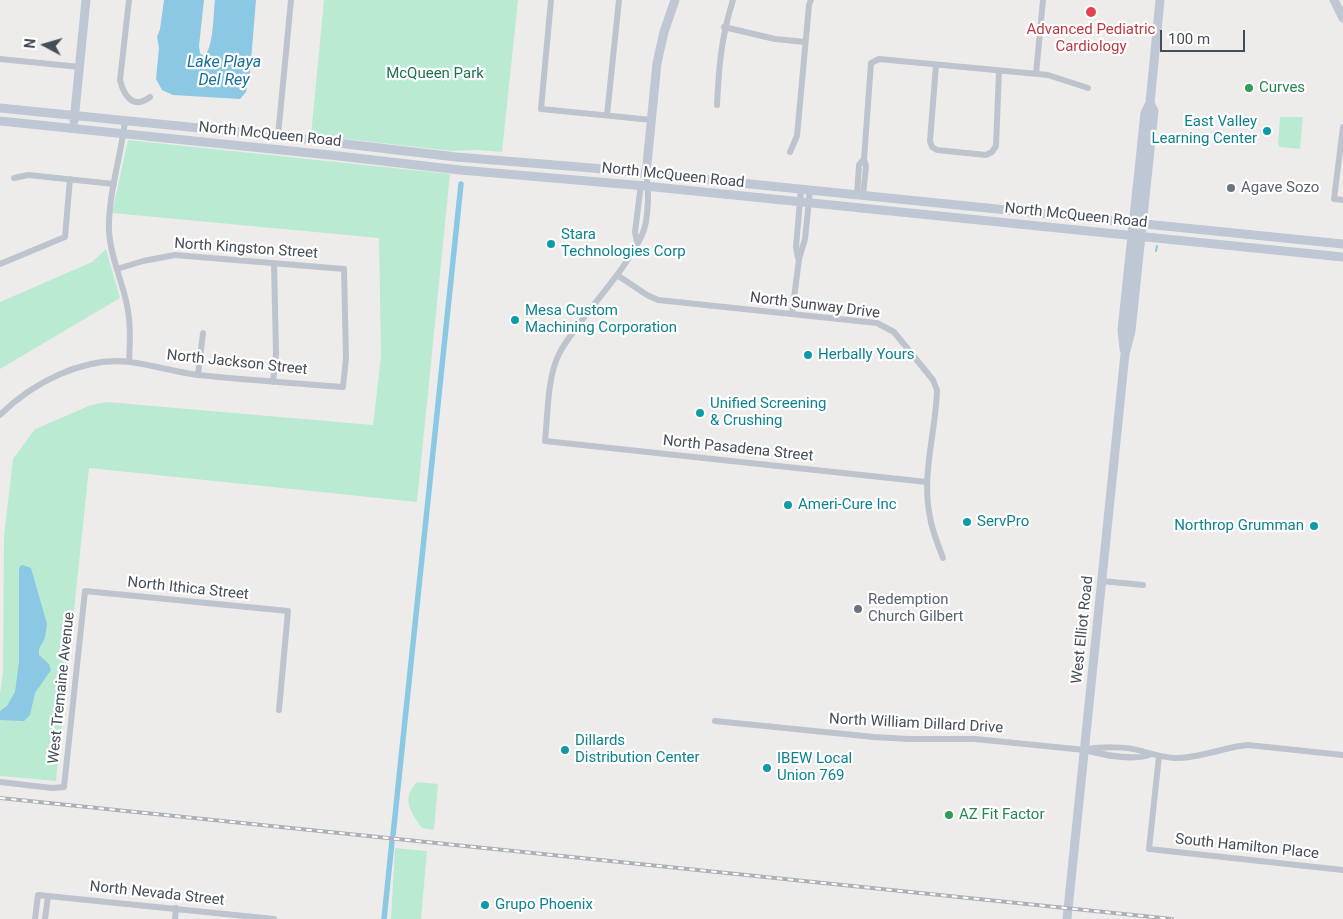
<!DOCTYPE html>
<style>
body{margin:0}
#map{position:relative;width:1343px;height:919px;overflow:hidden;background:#eeeceb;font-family:Roboto,sans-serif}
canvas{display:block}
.north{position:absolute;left:20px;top:20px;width:50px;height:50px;-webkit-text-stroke:4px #fff;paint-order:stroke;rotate:276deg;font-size:14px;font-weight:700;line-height:20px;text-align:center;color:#454d57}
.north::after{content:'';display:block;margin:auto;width:18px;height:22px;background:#454d57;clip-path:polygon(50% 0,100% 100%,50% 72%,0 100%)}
.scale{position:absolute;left:1160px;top:30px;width:85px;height:22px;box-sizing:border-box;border:2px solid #454d57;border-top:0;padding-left:6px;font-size:15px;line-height:18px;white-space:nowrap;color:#454d57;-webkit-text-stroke:4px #fff;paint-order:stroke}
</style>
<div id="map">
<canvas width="1343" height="919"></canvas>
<div class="north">N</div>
<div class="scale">100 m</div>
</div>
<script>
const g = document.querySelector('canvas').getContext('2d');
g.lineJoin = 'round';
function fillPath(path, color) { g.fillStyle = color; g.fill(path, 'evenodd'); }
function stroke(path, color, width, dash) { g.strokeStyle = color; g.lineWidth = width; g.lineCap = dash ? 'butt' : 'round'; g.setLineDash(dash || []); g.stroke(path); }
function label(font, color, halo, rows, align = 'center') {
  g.font = font + ' Roboto,sans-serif'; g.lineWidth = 4.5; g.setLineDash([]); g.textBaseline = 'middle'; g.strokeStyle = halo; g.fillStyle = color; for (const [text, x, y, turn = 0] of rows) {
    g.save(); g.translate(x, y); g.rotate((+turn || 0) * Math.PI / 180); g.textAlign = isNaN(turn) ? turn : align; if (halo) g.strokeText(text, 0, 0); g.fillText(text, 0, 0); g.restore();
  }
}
const green = new Path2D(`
 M 324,0 L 518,0 L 502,152 L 477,150 L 452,151 L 311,135 Z
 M 1280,117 L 1303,117 L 1300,149 L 1279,147 L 1279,145 L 1278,144 Z
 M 128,140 L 450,174 L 417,502 L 89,468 L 56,781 L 0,776 L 0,694 L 3,672 L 4,536 L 13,459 L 35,429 L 91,405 L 107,402 L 373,425 L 381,356 L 379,238 L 112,213 Z
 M 106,249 L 120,298 L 0,369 L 0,302 L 92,262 Z
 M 417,782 L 438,784 L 434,830 L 422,828 C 410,811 401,799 417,782 Z
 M 395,848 L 427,851 L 421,919 L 391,919 Z`);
const water = new Path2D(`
 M 164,0 L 204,0 L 199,46 L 200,53 L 204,56 C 214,48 213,14 215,0 L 256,0 L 250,73 L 246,92 L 240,99 L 173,95 L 162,90 L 156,79 L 159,48 L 157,37 L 160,29 Z
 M 23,565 L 31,568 L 47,624 L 45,638 L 39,649 L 39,655 L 49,664 L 51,670 L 35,693 L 30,715 L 24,721 L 0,720 L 0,711 L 7,706 L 15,692 L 19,662 L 19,570 L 20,566 Z`);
const stream = new Path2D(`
 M 1156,251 L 1157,246`);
const canal = new Path2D(`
 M 393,835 L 461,184
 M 384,919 L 392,841`);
const street = new Path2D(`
 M 129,0 L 120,80 C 124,96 133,110 150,97
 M 551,0 L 541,109 L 652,120
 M 724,27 L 775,39 L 805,42
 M 0,59 L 80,67
 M 936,65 L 930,141 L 932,147 L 937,150 L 986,155 L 992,152 L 996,146 L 999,71
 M 1036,74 L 1043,0
 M 717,105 C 719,66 721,38 733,0
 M 607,115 L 619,0
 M 125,121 C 121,156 108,195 109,230 C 110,256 122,280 127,305 C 131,324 130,343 129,362
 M 1343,127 L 1334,199 L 1343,200
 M 278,136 L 291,0
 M 790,152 L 797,136 L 809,5 L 811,0
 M 646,174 C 649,189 649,220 642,235 C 628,264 605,290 585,316 C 576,329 566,340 559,354 C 547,378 548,414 545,441 L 927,482
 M 14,178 L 28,175 L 114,184
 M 857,195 L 859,165 L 864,159
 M 863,196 L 866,166 L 864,159 L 871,63 L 879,59 L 1048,75 L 1088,88
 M 637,241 L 635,232 L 641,184
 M 798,258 L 796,247 L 801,189
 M 0,264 L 65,237 L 70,179
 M 617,275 L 647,295 L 658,300 L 877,323 L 894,332 L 933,380 L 937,390 C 936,431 921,475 930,517 C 932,531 938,544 943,558
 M 792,314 L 799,259 L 805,239 L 810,190
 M 198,375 L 203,333
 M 273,382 L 276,353 L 274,263
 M 0,415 C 32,383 84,356 130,362 C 153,365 175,372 198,375 C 246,380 295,383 343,387 L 346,358 L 344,269 L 175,255 L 143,261 L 117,269
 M 1102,581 L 1143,585
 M 715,721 L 874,737 L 908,739 L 975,739 L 1085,750 C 1104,755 1130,761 1149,755
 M 1086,749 C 1100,747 1127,746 1141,751 C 1152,754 1162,757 1175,758 C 1199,759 1223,747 1248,745 L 1343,755
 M 1159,756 L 1149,849 L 1343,870
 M 0,782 L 52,788 L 64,787 L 85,591 L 288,611 L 279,710
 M 35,919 L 38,895 L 274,919
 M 45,919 L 48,896
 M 175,919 L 176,908`);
const secondary = new Path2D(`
 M 1334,0 L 1343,18
 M 0,108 L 278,136 L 456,157 L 592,168 L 1343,244
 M 0,121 L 330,155 L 460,170 L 645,186 L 1343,257
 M 74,121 L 86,0
 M 646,174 L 657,63 L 664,32 L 675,0
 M 1124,349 L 1122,330 L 1145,113 L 1150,103 L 1160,0
 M 1067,919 L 1125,354 L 1131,331 L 1154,111 L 1150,103`);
const rail = new Path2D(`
 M 0,798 L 1172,919`);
const markers = [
 [1091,12,6,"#e0444e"],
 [1249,88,5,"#2e9e5b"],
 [1267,131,5,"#0f9aa8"],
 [1231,188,5,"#6b7280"],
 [551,244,5,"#0f9aa8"],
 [515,320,5,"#0f9aa8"],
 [808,355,5,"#0f9aa8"],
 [700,413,5,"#0f9aa8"],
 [788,505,5,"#0f9aa8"],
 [967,522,5,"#0f9aa8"],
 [1314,526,5,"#0f9aa8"],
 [858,609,5,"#6b7280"],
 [565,750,5,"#0f9aa8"],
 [767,768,5,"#0f9aa8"],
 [949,815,5,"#2e9e5b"],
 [485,905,5,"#0f9aa8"]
];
const healthNames = [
 ["Advanced Pediatric",1091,30],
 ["Cardiology",1091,47]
];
const parkNames = [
 ["McQueen Park",435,74]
];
const leisureNames = [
 ["Curves",1259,88],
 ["AZ Fit Factor",959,815]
];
const cultureNames = [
 ["East Valley",1257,122,"right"],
 ["Learning Center",1257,139,"right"],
 ["Stara",561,235],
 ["Technologies Corp",561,252],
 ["Mesa Custom",525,311],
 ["Machining Corporation",525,328],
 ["Herbally Yours",818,355],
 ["Unified Screening",710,404],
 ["& Crushing",710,421],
 ["Ameri-Cure Inc",798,505],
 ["ServPro",977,522],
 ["Northrop Grumman",1304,526,"right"],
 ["Dillards",575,741],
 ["Distribution Center",575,758],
 ["IBEW Local",777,759],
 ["Union 769",777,776],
 ["Grupo Phoenix",495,905]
];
const streetNames = [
 ["North McQueen Road",270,135,6],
 ["North McQueen Road",673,176,6],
 ["North McQueen Road",1076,216,6],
 ["North Kingston Street",246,249,4],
 ["North Sunway Drive",815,306,7],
 ["North Jackson Street",237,363,6],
 ["North Pasadena Street",738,449,6],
 ["North Ithica Street",188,589,6],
 ["West Elliot Road",1083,630,-84],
 ["West Tremaine Avenue",62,688,-84],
 ["North William Dillard Drive",916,724,3],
 ["South Hamilton Place",1247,847,6],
 ["North Nevada Street",157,894,6]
];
const worshipNames = [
 ["Agave Sozo",1241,188],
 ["Redemption",868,600],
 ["Church Gilbert",868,617]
];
const waterNames = [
 ["Lake Playa",224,63],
 ["Del Rey",224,81]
];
fillPath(green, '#bbead3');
fillPath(water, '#8bc8e4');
stroke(stream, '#8bc8e4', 2);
stroke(canal, '#8bc8e4', 5.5);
stroke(street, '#bdc4cd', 6);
stroke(secondary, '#bfc7d4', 9);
stroke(rail, '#aeb0b6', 4);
stroke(rail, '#fff', 2, [5.5]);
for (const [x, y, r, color] of markers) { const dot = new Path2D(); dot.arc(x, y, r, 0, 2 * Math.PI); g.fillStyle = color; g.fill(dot); stroke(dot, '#fff', 2); }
label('15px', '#be3a42', '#fff', healthNames);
label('15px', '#1c7251', '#fff', parkNames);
label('15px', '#27864d', '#fff', leisureNames, 'left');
label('15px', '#0d838f', '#fff', cultureNames, 'left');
label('15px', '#454d57', '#fff', streetNames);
label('15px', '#5b616d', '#fff', worshipNames, 'left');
label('italic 16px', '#166f9a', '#fff', waterNames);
</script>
